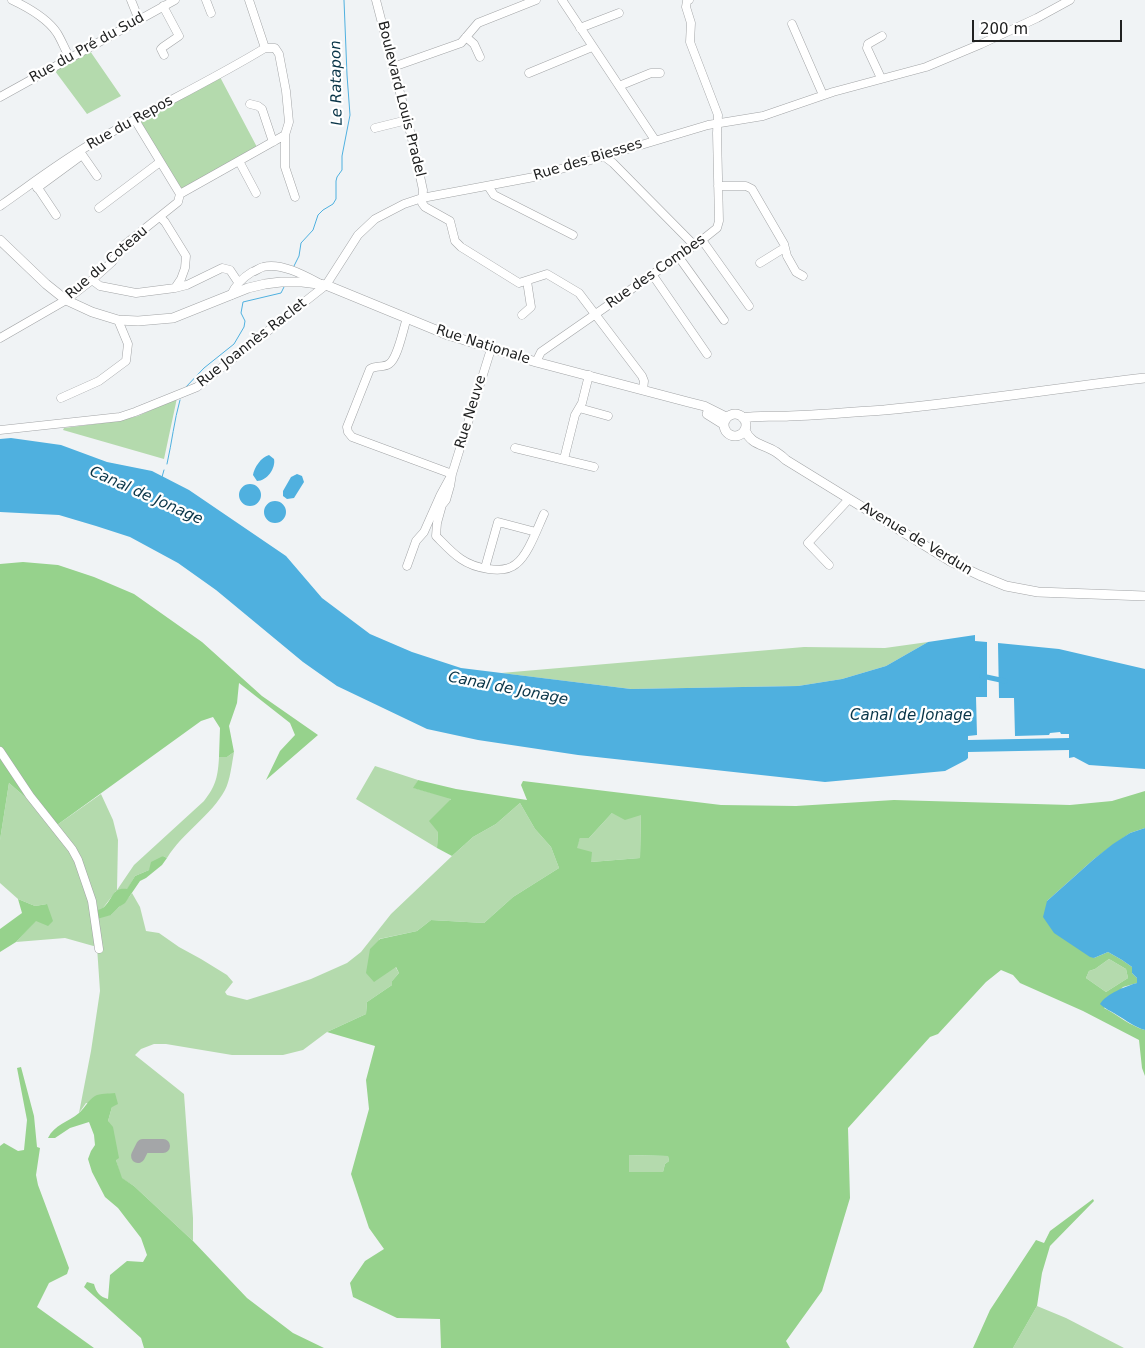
<!DOCTYPE html>
<meta charset="utf-8">
<style>
body{margin:0}
#map{position:relative;width:1145px;height:1348px;overflow:hidden;background:#f0f3f5;font-family:"DejaVu Sans",sans-serif}
canvas{display:block}
.scale{position:absolute;left:972px;top:20px;width:150px;height:22px;box-sizing:border-box;border:2px solid #202121;border-top:0;padding-left:6px;font-size:15px;line-height:18px;white-space:nowrap;color:#202121;-webkit-text-stroke:4px #fff;paint-order:stroke}
</style>
<div id="map">
<canvas width="1145" height="1348"></canvas>
<div class="scale">200 m</div>
</div>
<script>
const g = document.querySelector('canvas').getContext('2d');
g.lineJoin = 'round';
function fillPath(path, color) { g.fillStyle = color; g.fill(path, 'evenodd'); }
function stroke(path, color, width, dash) { g.strokeStyle = color; g.lineWidth = width; g.lineCap = dash ? 'butt' : 'round'; g.setLineDash(dash || []); g.stroke(path); }
function label(font, color, halo, rows, align = 'center') {
  g.font = font + ' "DejaVu Sans",sans-serif'; g.lineWidth = 4.5; g.setLineDash([]); g.textBaseline = 'middle'; g.strokeStyle = halo; g.fillStyle = color; for (const [text, x, y, turn = 0] of rows) {
    g.save(); g.translate(x, y); g.rotate((+turn || 0) * Math.PI / 180); g.textAlign = isNaN(turn) ? turn : align; if (halo) g.strokeText(text, 0, 0); g.fillText(text, 0, 0); g.restore();
  }
}
const green = new Path2D(`
 M 90,51 L 121,96 L 87,114 L 55,71 Z
 M 220,77 L 258,149 L 181,191 L 139,124 L 140,118 Z
 M 177,398 L 164,459 L 63,430 L 64,428 L 118,421 L 138,416 Z
 M 928,642 L 886,666 L 842,679 L 798,686 L 631,689 L 501,673 L 804,647 L 885,648 Z
 M 234,752 C 232,763 230,781 225,790 C 211,816 183,832 167,858 L 163,856 L 149,870 L 135,876 L 127,890 L 116,891 L 103,908 L 111,915 C 118,907 126,902 132,893 L 140,907 L 146,931 L 159,933 L 179,947 L 201,959 L 227,975 L 233,982 L 225,992 L 227,995 L 247,1000 L 279,990 L 311,979 L 347,963 L 361,952 L 391,914 L 452,856 L 473,837 L 496,824 L 520,803 L 535,829 L 551,847 L 559,868 L 513,897 L 484,923 L 431,920 L 417,931 L 379,939 L 399,973 L 392,981 L 392,985 L 367,1002 L 366,1014 L 327,1032 L 303,1050 L 283,1055 L 232,1055 L 166,1044 L 154,1044 L 141,1049 L 135,1055 L 184,1094 L 193,1218 L 193,1241 L 134,1186 L 121,1178 L 116,1160 L 108,1121 L 112,1107 L 86,1103 L 79,1113 L 91,1051 L 100,991 L 97,947 L 65,938 L 16,942 L 36,920 L 47,904 L 35,906 L 18,899 L 0,883 L 0,840 L 9,783 L 57,825 L 101,794 L 113,820 L 118,840 L 117,890 L 134,865 L 204,801 C 216,786 218,776 219,757 L 227,757 Z
 M 375,766 L 418,780 L 414,788 L 451,798 L 438,832 L 437,848 L 356,799 Z
 M 612,813 L 641,815 L 640,858 L 591,862 L 576,848 L 580,838 L 589,838 Z
 M 1109,959 L 1126,969 L 1128,978 L 1106,992 L 1086,978 L 1089,971 L 1095,969 Z
 M 629,1155 L 668,1156 L 669,1161 L 665,1164 L 663,1172 L 629,1172 Z
 M 1037,1306 L 1066,1318 L 1124,1348 L 1013,1348 Z`);
const forest = new Path2D(`
 M 23,562 L 58,565 L 94,577 L 134,594 L 202,642 L 262,696 L 318,735 L 266,780 L 280,751 L 295,735 L 290,723 L 239,683 L 237,703 L 229,726 L 234,752 L 227,757 L 219,757 L 220,728 L 213,717 L 201,721 L 57,825 L 9,783 L 0,840 L 0,564 Z
 M 418,780 L 456,789 L 527,800 L 521,785 L 523,781 L 721,805 L 796,806 L 894,800 L 1070,805 L 1112,801 L 1145,791 L 1145,828 L 1130,833 L 1094,859 L 1047,901 L 1094,958 L 1108,952 L 1122,960 L 1132,967 L 1132,973 L 1137,978 L 1137,983 L 1123,987 L 1104,1008 C 1118,1015 1130,1026 1145,1030 L 1145,1076 L 1142,1068 L 1139,1040 L 1083,1011 L 1020,983 L 1013,975 L 1001,970 L 986,982 L 938,1034 L 930,1037 L 848,1128 L 850,1198 L 822,1291 L 786,1341 L 790,1348 L 441,1348 L 440,1319 L 397,1318 L 353,1297 L 350,1283 L 365,1261 L 384,1249 L 369,1228 L 351,1174 L 369,1109 L 366,1080 L 375,1046 L 327,1032 L 366,1014 L 367,1002 L 392,985 L 392,981 L 399,973 L 396,967 L 374,982 L 366,973 L 370,949 L 380,939 L 417,931 L 431,920 L 484,923 L 513,897 L 559,868 L 551,847 L 535,829 L 520,803 L 496,824 L 473,837 L 452,856 L 437,848 L 438,832 L 429,821 L 451,799 L 413,788 ZM 612,813 L 625,820 L 641,815 L 640,858 L 591,862 L 592,852 L 577,848 L 580,838 L 589,838 ZM 1109,959 L 1126,969 L 1128,978 L 1106,992 L 1086,978 L 1089,971 L 1095,969 ZM 629,1155 L 668,1156 L 669,1161 L 665,1164 L 663,1172 L 629,1172 Z
 M 163,856 L 167,858 L 162,865 L 146,878 L 140,881 L 125,903 L 119,907 L 111,915 L 97,919 L 96,910 C 99,910 102,909 104,907 C 113,899 112,887 127,889 L 135,876 L 149,870 L 151,862 Z
 M 18,899 L 35,906 L 47,904 L 53,921 L 48,926 L 36,921 L 16,942 L 0,952 L 0,929 L 22,913 Z
 M 21,1067 L 34,1116 L 37,1147 L 40,1148 L 36,1175 L 38,1185 L 69,1268 L 67,1274 L 49,1283 L 37,1307 L 94,1348 L 0,1348 L 0,1146 L 4,1143 L 18,1151 L 24,1150 L 27,1120 L 17,1068 Z
 M 115,1093 L 118,1104 L 112,1107 L 108,1121 L 113,1127 L 119,1158 L 116,1160 L 122,1178 L 134,1186 L 193,1241 L 247,1298 L 293,1333 L 324,1348 L 144,1348 L 141,1338 L 84,1287 L 87,1282 L 94,1284 C 96,1292 100,1297 108,1299 L 110,1275 L 127,1261 L 143,1262 L 147,1255 L 141,1238 L 118,1208 L 105,1197 L 92,1172 L 88,1159 L 91,1151 L 95,1145 L 94,1135 L 89,1122 L 70,1128 L 55,1138 L 48,1138 C 54,1125 68,1122 79,1113 C 85,1108 88,1100 95,1096 C 100,1093 109,1094 115,1093 Z
 M 1093,1199 L 1094,1201 L 1050,1246 L 1042,1273 L 1037,1306 L 1013,1348 L 973,1348 L 990,1310 L 1036,1240 L 1044,1243 L 1050,1231 Z`);
const water = new Path2D(`
 M 11,438 L 61,445 L 107,462 L 152,471 L 189,490 L 286,556 L 322,598 L 370,634 L 412,652 L 461,668 L 631,689 L 798,686 L 842,679 L 886,666 L 928,642 L 975,635 L 975,641 L 987,642 L 987,697 L 976,697 L 977,735 L 968,736 L 968,740 L 1069,738 L 1069,734 L 1061,734 L 1060,732 L 1050,733 L 1049,735 L 1015,736 L 1014,698 L 999,698 L 998,643 L 1059,649 L 1145,669 L 1145,769 L 1089,765 L 1074,757 L 1069,758 L 1069,750 L 968,752 L 968,758 L 966,760 L 945,771 L 825,782 L 578,755 L 478,740 L 427,729 L 337,686 L 303,662 L 216,590 L 178,563 L 130,537 L 96,526 L 59,515 L 0,512 L 0,439 Z
 M 269,455 L 274,459 C 276,468 267,481 257,481 L 253,475 C 254,468 261,457 269,455 Z
 M 297,474 L 302,476 L 304,482 L 294,498 L 287,499 L 283,496 L 283,491 L 291,477 Z
 M239 495a11 11 0 1 1 22 0a11 11 0 1 1-22 0Z
 M264 512a11 11 0 1 1 22 0a11 11 0 1 1-22 0Z
 M 1145,828 L 1145,1030 C 1134,1027 1126,1020 1117,1015 C 1111,1011 1105,1009 1100,1004 C 1106,994 1126,986 1137,983 L 1137,978 L 1132,973 L 1132,967 L 1122,960 L 1108,952 L 1094,958 L 1090,957 L 1054,933 L 1043,917 L 1047,901 L 1094,859 L 1113,844 L 1130,833 Z`);
const stream = new Path2D(`
 M 293,268 L 299,256 L 301,243 L 313,230 L 318,215 L 323,210 L 333,204 L 336,199 L 336,181 L 337,177 L 342,170 L 342,156 L 350,115 L 347,75 L 344,0
 M 185,388 L 204,368 L 234,344 L 244,327 L 245,321 L 241,313 L 243,302 L 281,293 L 284,287
 M 167,464 C 172,442 174,421 180,400
 M 162,477 L 164,470`);
const canal = new Path2D(`
 M 982,676 L 1005,681`);
const taxiway = new Path2D(`
 M 138,1156 L 143,1146 L 163,1146`);
const minor = new Path2D(`
 M 12,0 C 29,8 47,18 57,33 C 62,41 65,50 70,58
 M 131,0 L 139,20
 M 206,0 L 211,13
 M 249,0 L 265,48
 M 376,0 L 412,139 L 423,190 L 422,203 L 425,207 L 450,221 L 455,241 L 461,247 L 519,283 L 547,274 L 579,293 L 642,376 L 644,381 L 643,390
 M 562,0 L 655,140
 M 163,6 L 179,36 L 163,47 L 161,49 L 164,55
 M 792,24 L 823,95
 M 580,28 L 619,13
 M 466,37 L 474,44 L 480,57
 M 265,48 L 275,48 L 279,54 L 286,91 L 289,122 L 285,135
 M 393,67 L 461,43 L 478,23 L 536,0
 M 529,73 L 592,47
 M 881,78 L 867,48 L 868,44 L 882,36
 M 619,86 L 651,73 L 660,73
 M 0,97 L 175,0
 M 250,104 L 258,106 L 262,109 L 273,142
 M 135,120 L 180,194
 M 375,128 L 407,120
 M 81,153 L 97,176
 M 605,157 L 613,163 L 694,245
 M 239,161 L 256,193
 M 36,185 L 56,215
 M 488,186 L 494,195 L 573,235
 M 718,186 L 746,186 L 752,189 L 784,244 L 787,256 L 796,272 L 803,276
 M 37,188 L 82,155
 M 180,194 L 285,135 L 285,167 L 295,197
 M 0,206 C 30,185 60,162 91,144 C 149,110 209,82 265,48
 M 99,208 L 160,162
 M 160,217 L 165,222 L 186,256 L 185,268 L 181,279 L 175,288
 M 702,240 L 749,306
 M 678,256 L 724,320
 M 760,263 L 781,250 L 785,249
 M 652,274 L 707,354
 M 92,280 L 100,286 L 136,293 L 175,288 L 187,285 L 222,268 L 230,270 L 238,282
 M 231,295 C 236,284 242,278 252,272 C 256,271 259,268 263,267 C 280,262 304,275 319,283
 M 522,315 L 531,307 L 527,281
 M 407,318 C 403,329 398,358 389,364 C 383,368 376,365 370,369 L 347,427 L 348,432 L 352,437 L 452,474 L 450,486 L 446,500 L 442,505 L 437,523 L 436,536 C 444,544 452,553 461,559 C 474,568 503,575 516,564 C 528,555 537,529 544,514
 M 0,338 L 66,300 L 92,280 L 112,262 L 123,246 L 178,202 L 180,194
 M 536,362 L 541,352 L 702,240 L 717,228 L 719,221 L 717,133 L 718,115 L 690,42 L 691,23 L 686,7 L 687,1 L 689,0
 M 61,398 L 99,381 L 126,361 L 128,344 L 118,320
 M 579,408 L 608,416
 M 0,430 L 120,417 L 135,412 L 197,387 L 326,285 L 358,235 L 375,219 L 404,204 L 422,198 L 534,177 L 708,125 L 763,116 L 833,92 L 926,67 L 981,44 L 1037,18 L 1070,0
 M 515,448 L 594,467
 M 564,459 L 575,415 L 582,403 L 589,375
 M 829,565 L 808,543 L 849,499
 M 407,566 L 416,541 L 424,532 L 440,496 L 452,474 L 491,349
 M 485,568 L 498,522 L 536,532
 M 0,751 L 30,796 L 72,849 L 78,860 L 92,901 L 99,949`);
const major = new Path2D(`
 M 0,240 L 46,284 L 66,300 L 92,312 L 118,320 L 138,321 L 173,318 L 248,288 L 265,284 L 281,282 L 302,282 L 326,285 L 448,335 L 536,362 L 688,402 L 704,406 L 726,417
 M724 425a11 11 0 1 1 22 0a11 11 0 1 1-22 0Z
 M 707,414 L 723,424
 M 743,418 C 758,415 774,417 789,416 C 821,415 852,412 884,410 C 971,402 1058,388 1145,378
 M 745,430 C 751,445 764,444 776,452 C 779,454 783,457 786,460 L 950,561 L 979,575 L 1006,586 L 1038,592 L 1145,596`);
const streetNames = [
 ["Rue du Pré du Sud",87,48,-29],
 ["Boulevard Louis Pradel",401,99,76],
 ["Rue du Repos",130,123,-29],
 ["Rue des Biesses",588,160,-17],
 ["Rue du Coteau",107,263,-41],
 ["Rue des Combes",656,272,-35],
 ["Rue Joannès Raclet",252,343,-38],
 ["Rue Nationale",483,345,18],
 ["Rue Neuve",471,412,-73],
 ["Avenue de Verdun",916,539,31]
];
const waterNames = [
 ["Le Ratapon",337,83,-91],
 ["Canal de Jonage",146,496,24],
 ["Canal de Jonage",508,689,11],
 ["Canal de Jonage",911,716]
];
fillPath(green, '#b4daad');
fillPath(forest, '#96d28c');
fillPath(water, '#4fb0df');
stroke(stream, '#4fb0df', 1);
stroke(canal, '#4fb0df', 5);
stroke(taxiway, '#a4a6a8', 14);
stroke(minor, '#a2a4a6', 9);
stroke(major, '#a2a4a6', 10);
stroke(minor, '#fff', 8);
stroke(major, '#fff', 9);
label('14px', '#202121', '#fff', streetNames);
label('italic 15px', '#093548', '#fff', waterNames);
</script>
